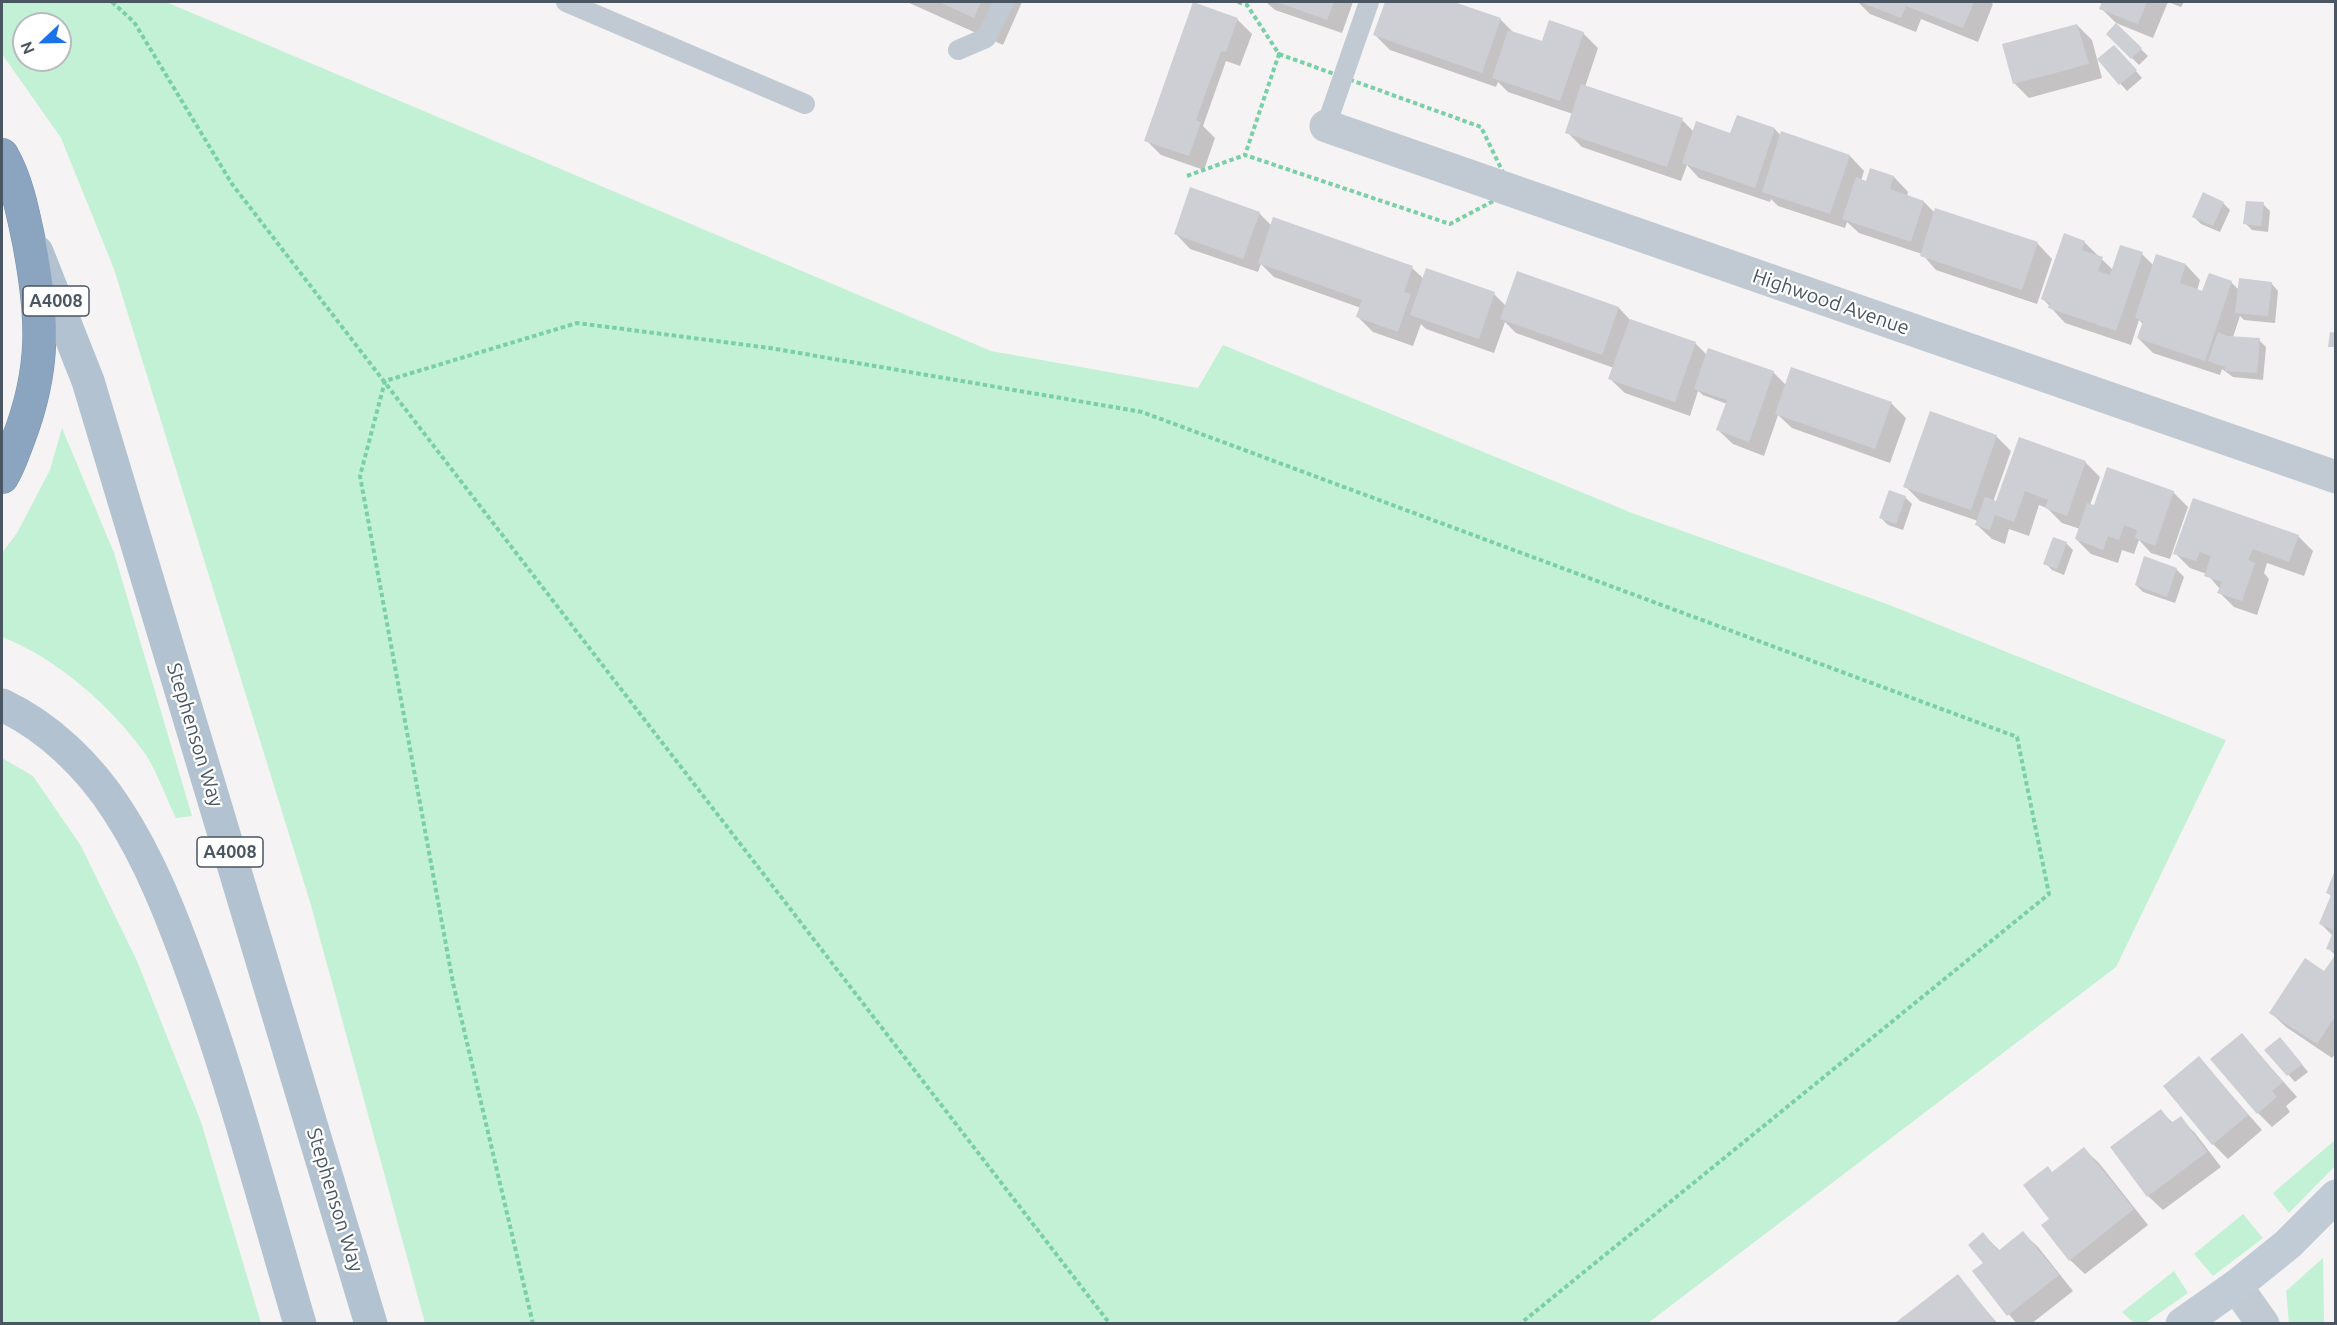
<!DOCTYPE html>
<style>
body{margin:0}
#map{position:relative;width:2337px;height:1325px;overflow:hidden;background:#f5f3f3;font-family:Ubuntu,sans-serif}
canvas{display:block}
.frame{position:absolute;inset:0;border:3px solid #4a5661;pointer-events:none}
.north{position:absolute;left:12px;top:12px;width:60px;height:60px;box-sizing:border-box;background:#fff;border:2px solid #b7bbc0;border-radius:50%;rotate:248deg;font-size:16px;font-weight:700;line-height:24px;text-align:center;color:#4a5661}
.north::after{content:'';display:block;margin:auto;width:21px;height:27px;background:#1a73e8;clip-path:polygon(50% 0,100% 100%,50% 72%,0 100%)}
</style>
<div id="map">
<canvas width="2337" height="1325"></canvas>
<div class="frame"></div>
<div class="north">N</div>
</div>
<script>
const g = document.querySelector('canvas').getContext('2d');
g.lineJoin = 'round';
function fillPath(path, color) { g.fillStyle = color; g.fill(path, 'evenodd'); }
function stroke(path, color, width, dash) { g.strokeStyle = color; g.lineWidth = width; g.lineCap = dash ? 'butt' : 'round'; g.setLineDash(dash || []); g.stroke(path); }
function label(font, color, halo, rows, align = 'center') {
  g.font = font + ' Ubuntu,sans-serif'; g.lineWidth = 4.5; g.setLineDash([]); g.textBaseline = 'middle'; g.strokeStyle = halo; g.fillStyle = color; for (const [text, x, y, turn = 0] of rows) {
    g.save(); g.translate(x, y); g.rotate((+turn || 0) * Math.PI / 180); g.textAlign = isNaN(turn) ? turn : align; if (halo) g.strokeText(text, 0, 0); g.fillText(text, 0, 0); g.restore();
  }
}
const green = new Path2D(`
 M 2,2 L 166,2 L 991,351 L 1198,388 L 1223,345 L 1632,513 L 1887,604 L 2226,740 L 2116,967 L 1648,1323 L 425,1323 L 310,902 L 114,269 L 61,138 L 2,54 ZM 24,24 L 60,24 L 60,60 L 24,60 Z
 M 62,428 L 114,553 L 192,816 L 176,818 C 166,798 158,774 146,755 C 112,707 57,658 2,637 L 2,553 L 17,533 L 50,470 Z
 M 2,758 L 33,776 L 81,846 L 137,961 L 201,1122 L 261,1323 L 2,1323 Z
 M 2335,1140 L 2335,1166 L 2289,1213 L 2273,1193 Z
 M 2243,1214 L 2263,1238 L 2213,1276 L 2194,1254 Z
 M 2323,1258 L 2324,1323 L 2289,1323 L 2286,1291 Z
 M 2174,1271 L 2188,1293 L 2145,1323 L 2134,1323 L 2122,1312 Z`);
const shadow = new Path2D(`
 M 907,2 L 1022,2 L 1003,45 Z
 M 1266,2 L 1353,2 L 1342,33 L 1275,10 Z
 M 1386,2 L 1449,2 L 1500,19 L 1514,33 L 1543,43 L 1583,33 L 1598,48 L 1585,87 L 1682,120 L 1694,132 L 1731,134 L 1738,117 L 1775,129 L 1781,136 L 1850,156 L 1864,171 L 1861,181 L 1867,183 L 1871,170 L 1894,177 L 1908,192 L 1907,196 L 1924,202 L 1935,213 L 1936,210 L 2038,244 L 2052,259 L 2037,304 L 1936,270 L 1922,254 L 1859,233 L 1847,222 L 1845,228 L 1778,206 L 1771,199 L 1770,202 L 1699,178 L 1687,165 L 1681,181 L 1582,147 L 1567,132 L 1573,114 L 1508,92 L 1498,82 L 1496,87 L 1390,50 L 1375,35 Z
 M 1858,2 L 1990,2 L 1993,4 L 1978,42 L 1921,19 L 1916,32 L 1870,14 Z
 M 2103,2 L 2168,2 L 2153,38 L 2116,23 L 2101,8 Z
 M 2168,2 L 2184,2 L 2181,7 Z
 M 1237,19 L 1252,34 L 1240,66 L 1226,61 L 1203,126 L 1215,138 L 1204,170 L 1161,155 L 1146,140 Z
 M 2077,25 L 2092,40 L 2102,78 L 2029,98 L 2015,84 L 2004,45 Z
 M 2116,25 L 2148,56 L 2139,65 L 2108,34 Z
 M 2121,54 L 2142,78 L 2127,91 L 2099,60 Z
 M 2223,203 L 2230,210 L 2220,232 L 2201,224 L 2194,217 Z
 M 2263,204 L 2270,211 L 2268,232 L 2252,230 L 2245,223 Z
 M 1259,213 L 1272,226 L 1412,268 L 1424,279 L 1494,294 L 1506,306 L 1619,308 L 1631,321 L 1695,343 L 1707,355 L 1773,372 L 1787,386 L 1891,403 L 1906,418 L 1890,463 L 1792,428 L 1778,415 L 1764,456 L 1733,444 L 1718,430 L 1727,404 L 1703,395 L 1698,391 L 1690,416 L 1625,393 L 1610,379 L 1614,368 L 1516,333 L 1505,322 L 1494,353 L 1426,329 L 1421,324 L 1413,346 L 1373,332 L 1358,317 L 1361,308 L 1274,277 L 1261,264 L 1258,272 L 1190,249 L 1176,234 Z
 M 2084,242 L 2113,270 L 2142,254 L 2154,266 L 2186,265 L 2200,280 L 2197,291 L 2203,293 L 2231,282 L 2239,290 L 2271,283 L 2278,291 L 2275,323 L 2244,320 L 2240,316 L 2233,337 L 2259,340 L 2266,347 L 2263,380 L 2233,377 L 2222,369 L 2220,375 L 2153,353 L 2138,338 L 2143,324 L 2139,320 L 2131,345 L 2065,323 L 2043,299 Z
 M 1996,436 L 2011,451 L 1993,502 L 1997,503 L 2085,462 L 2100,477 L 2090,505 L 2095,507 L 2173,492 L 2188,507 L 2170,559 L 2151,553 L 2139,540 L 2134,554 L 2122,550 L 2118,563 L 2091,554 L 2076,539 L 2080,529 L 2062,523 L 2047,508 L 2039,505 L 2029,536 L 2009,529 L 2005,544 L 1992,539 L 1977,525 L 1978,521 L 1920,501 L 1905,486 Z
 M 1905,497 L 1912,504 L 1903,530 L 1888,525 L 1881,518 Z
 M 2298,536 L 2313,551 L 2304,576 L 2267,563 L 2264,573 L 2269,579 L 2257,615 L 2234,607 L 2219,592 L 2220,589 L 2207,574 L 2190,568 L 2175,553 Z
 M 2066,543 L 2073,550 L 2064,575 L 2052,570 L 2045,563 Z
 M 2145,558 L 2176,569 L 2184,577 L 2175,603 L 2143,592 L 2136,585 Z
 M 2336,874 L 2336,956 L 2328,948 L 2333,936 L 2321,924 L 2332,897 L 2328,893 Z
 M 2336,956 L 2336,1053 L 2332,1058 L 2286,1027 L 2271,1013 L 2324,973 Z
 M 2242,1035 L 2297,1097 L 2286,1106 L 2290,1112 L 2272,1127 L 2258,1113 Z
 M 2287,1046 L 2308,1072 L 2295,1082 L 2266,1050 Z
 M 2199,1058 L 2262,1130 L 2228,1159 L 2213,1144 Z
 M 2161,1111 L 2173,1123 L 2180,1118 L 2195,1133 L 2221,1167 L 2163,1210 L 2148,1196 Z
 M 2084,1149 L 2099,1163 L 2148,1225 L 2085,1274 L 2070,1260 L 2051,1219 L 2053,1173 Z
 M 2023,1233 L 2038,1247 L 2073,1291 L 2031,1324 L 2017,1324 L 1974,1272 L 1985,1264 L 1983,1234 L 2000,1251 Z
 M 1957,1276 L 1998,1324 L 1898,1324 Z`);
const building = new Path2D(`
 M 939,2 L 981,2 L 974,18 Z
 M 1193,2 L 1238,18 L 1226,52 L 1221,51 L 1196,120 L 1201,122 L 1189,156 L 1144,141 Z
 M 1277,2 L 1334,2 L 1327,20 Z
 M 1385,2 L 1454,2 L 1501,18 L 1482,73 L 1373,35 Z
 M 1860,2 L 1974,2 L 1963,28 L 1906,6 L 1901,18 Z
 M 2102,2 L 2147,2 L 2138,24 L 2099,9 Z
 M 1549,20 L 1584,32 L 1560,101 L 1492,78 L 1508,30 L 1542,41 Z
 M 2116,23 L 2142,48 L 2131,59 L 2106,34 Z
 M 2077,24 L 2089,64 L 2013,84 L 2002,44 Z
 M 2114,45 L 2137,70 L 2119,85 L 2097,59 Z
 M 1581,84 L 1683,118 L 1667,167 L 1565,133 Z
 M 1737,115 L 1775,128 L 1755,188 L 1682,163 L 1696,121 L 1730,133 Z
 M 1781,131 L 1850,155 L 1830,214 L 1762,192 Z
 M 1870,168 L 1894,176 L 1890,189 L 1924,201 L 1911,242 L 1842,219 L 1856,177 L 1866,181 Z
 M 1190,187 L 1260,212 L 1243,259 L 1174,234 Z
 M 2203,192 L 2224,202 L 2213,226 L 2192,217 Z
 M 2246,201 L 2264,202 L 2261,226 L 2243,224 Z
 M 1935,208 L 2038,242 L 2022,290 L 1920,256 Z
 M 1273,217 L 1413,266 L 1404,292 L 1411,294 L 1398,332 L 1356,317 L 1362,300 L 1258,263 Z
 M 2064,233 L 2085,241 L 2082,250 L 2103,257 L 2098,271 L 2110,275 L 2120,245 L 2143,252 L 2116,331 L 2048,308 L 2050,303 L 2041,299 Z
 M 2156,254 L 2186,264 L 2180,283 L 2192,287 L 2202,291 L 2209,273 L 2232,281 L 2205,361 L 2137,338 L 2143,321 L 2135,318 Z
 M 1426,268 L 1495,292 L 1479,339 L 1410,315 Z
 M 1517,271 L 1619,307 L 1602,355 L 1500,319 Z
 M 2239,278 L 2272,282 L 2268,316 L 2235,313 Z
 M 1630,319 L 1696,342 L 1675,402 L 1608,379 Z
 M 2218,332 L 2228,336 L 2260,338 L 2257,373 L 2225,371 L 2225,367 L 2208,361 Z
 M 2330,332 L 2336,333 L 2336,347 L 2328,347 Z
 M 1708,348 L 1774,371 L 1749,442 L 1716,430 L 1727,400 L 1694,389 Z
 M 1791,367 L 1892,402 L 1875,449 L 1775,414 Z
 M 1930,411 L 1997,435 L 1971,510 L 1903,487 Z
 M 2019,437 L 2086,461 L 2067,516 L 2045,508 L 2048,500 L 2025,491 L 2014,522 L 1995,515 L 1990,530 L 1975,525 L 1985,497 L 1996,501 Z
 M 2107,467 L 2174,491 L 2155,546 L 2135,538 L 2137,530 L 2124,525 L 2119,540 L 2108,536 L 2103,550 L 2075,539 L 2087,503 L 2094,505 Z
 M 1889,490 L 1906,496 L 1896,524 L 1879,518 Z
 M 2193,498 L 2299,535 L 2289,562 L 2253,549 L 2248,560 L 2255,563 L 2242,601 L 2217,593 L 2222,582 L 2204,576 L 2211,556 L 2200,552 L 2196,561 L 2173,554 Z
 M 2053,537 L 2067,542 L 2057,569 L 2043,564 Z
 M 2144,556 L 2177,568 L 2167,597 L 2135,585 Z
 M 2335,870 L 2336,870 L 2336,952 L 2326,949 L 2334,930 L 2319,924 L 2331,895 L 2326,893 Z
 M 2336,954 L 2336,1015 L 2317,1044 L 2269,1013 L 2305,958 L 2324,971 Z
 M 2242,1033 L 2283,1082 L 2272,1091 L 2277,1097 L 2257,1114 L 2210,1059 Z
 M 2280,1037 L 2302,1064 L 2287,1076 L 2264,1050 Z
 M 2199,1056 L 2248,1115 L 2212,1145 L 2163,1086 Z
 M 2161,1109 L 2171,1123 L 2181,1116 L 2207,1152 L 2147,1197 L 2110,1147 Z
 M 2084,1147 L 2134,1209 L 2069,1261 L 2041,1225 L 2049,1219 L 2023,1185 L 2048,1166 L 2052,1172 Z
 M 2023,1231 L 2059,1275 L 2007,1316 L 1972,1271 L 1983,1263 L 1968,1245 L 1983,1232 L 1998,1251 Z
 M 1958,1274 L 1996,1323 L 1895,1323 L 1921,1303 Z`);
const path = new Path2D(`
 M 112,2 L 134,22 L 232,184 L 1110,1324
 M 1238,2 L 1247,5 L 1279,54
 M 1279,54 L 1481,127 L 1512,191 L 1450,224 L 1245,155 Z
 M 1187,176 L 1245,155
 M 533,1324 L 453,983 L 360,476 L 385,381 L 577,323 L 770,348 L 1142,412 L 2017,737 L 2049,894 L 1520,1324`);
const lane = new Path2D(`
 M 566,2 L 805,104
 M 958,50 L 986,38 L 1004,2
 M 1326,126 L 1369,2`);
const street = new Path2D(`
 M 1326,126 L 2336,477
 M 2236,1286 L 2263,1324`);
const secondary = new Path2D(`
 M 2182,1324 L 2236,1286 L 2288,1244 L 2336,1196`);
const primary = new Path2D(`
 M 37,252 L 88,381 L 371,1324
 M 2,705 C 49,727 90,767 118,811 C 150,860 172,917 192,972 C 234,1087 265,1206 300,1324`);
const highway = new Path2D(`
 M 2,155 C 17,181 23,213 29,242 C 43,316 46,368 18,440 C 13,453 9,466 2,477`);
const shields = [
 [56,301,66],
 [230,852,66]
];
const shieldNames = [
 ["A4008",56,301],
 ["A4008",230,852]
];
const streetNames = [
 ["Highwood Avenue",1831,302,19],
 ["Stephenson Way",195,735,73],
 ["Stephenson Way",335,1200,73]
];
fillPath(green, '#c3f1d5');
fillPath(shadow, '#0003');
fillPath(building, '#cdcfd5');
stroke(highway, '#7690ad', 34);
stroke(path, '#7ad0a6', 4, [4.5, 3]);
stroke(lane, '#c1cad2', 20);
stroke(street, '#c1cad2', 33);
stroke(secondary, '#c1cbd6', 33);
stroke(primary, '#b3c2d1', 33);
stroke(highway, '#8ba5c1', 33);
for (const [x, y, w] of shields) { const box = new Path2D(); box.roundRect(x - w / 2, y - 15, w, 30, 4.5); g.fillStyle = '#fff'; g.fill(box); stroke(box, '#4a5661', 1.5); }
label('bold 18px', '#4a5661', null, shieldNames);
label('20px', '#4a5661', '#fff', streetNames);
</script>
